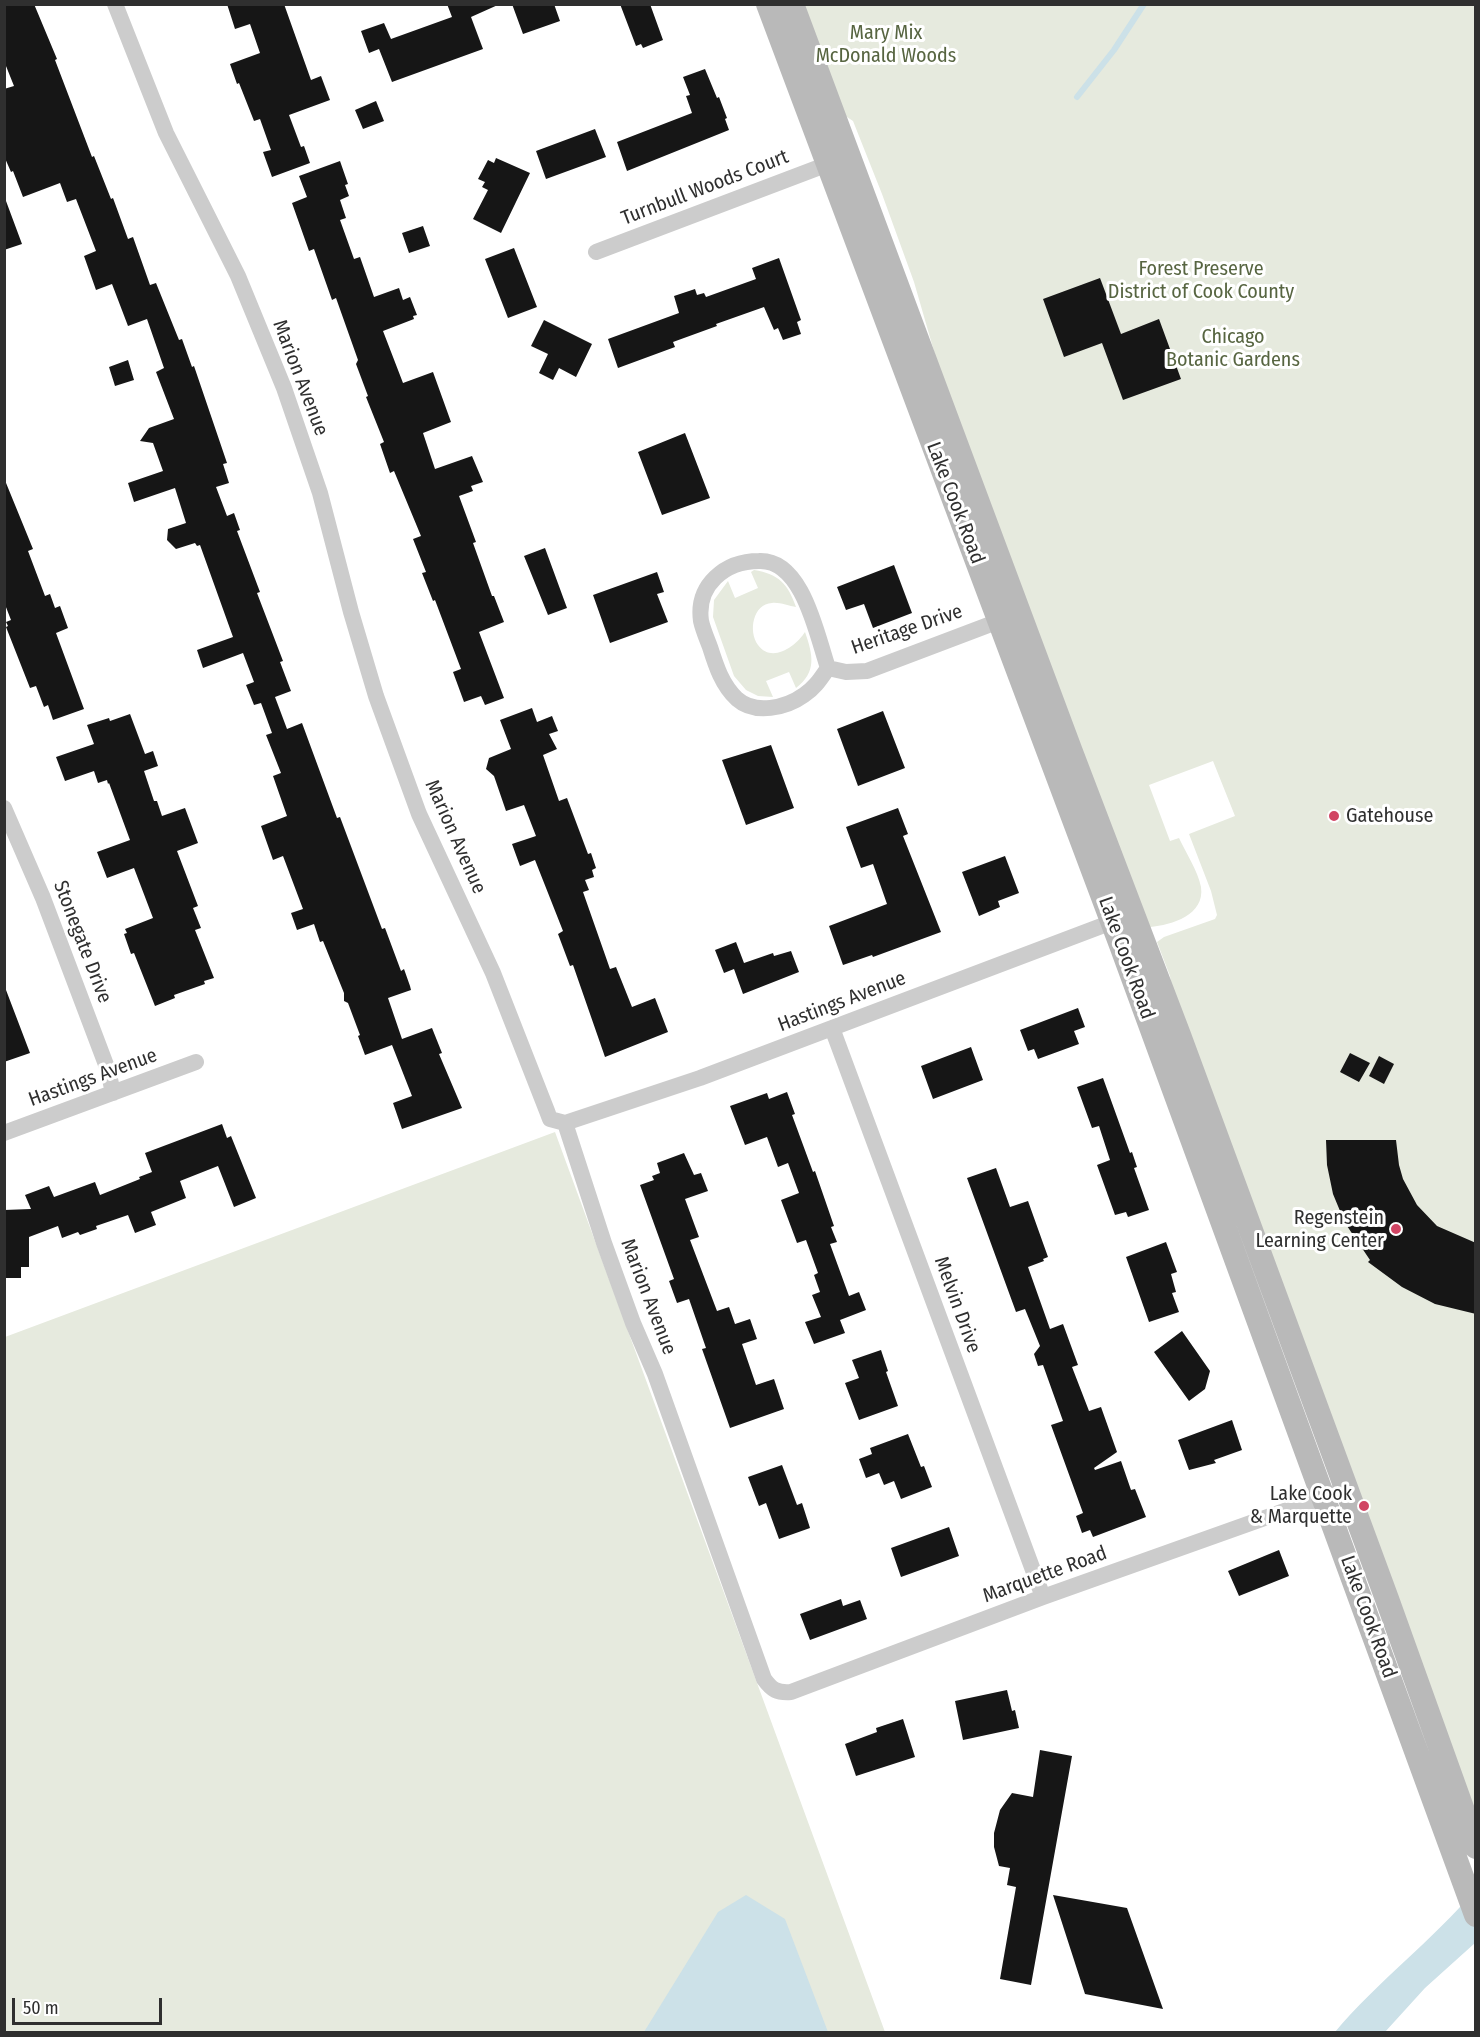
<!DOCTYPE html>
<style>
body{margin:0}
#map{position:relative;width:1480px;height:2037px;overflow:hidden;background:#fff;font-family:"Fira Sans Condensed",sans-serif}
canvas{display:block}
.frame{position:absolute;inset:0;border:6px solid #2f2f2f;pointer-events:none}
.scale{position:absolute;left:12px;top:1998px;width:150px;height:27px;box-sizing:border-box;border:3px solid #2f2f2f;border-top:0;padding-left:8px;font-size:18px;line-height:21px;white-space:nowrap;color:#2f2f2f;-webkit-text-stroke:4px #fff;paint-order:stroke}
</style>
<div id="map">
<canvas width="1480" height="2037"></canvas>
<div class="frame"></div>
<div class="scale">50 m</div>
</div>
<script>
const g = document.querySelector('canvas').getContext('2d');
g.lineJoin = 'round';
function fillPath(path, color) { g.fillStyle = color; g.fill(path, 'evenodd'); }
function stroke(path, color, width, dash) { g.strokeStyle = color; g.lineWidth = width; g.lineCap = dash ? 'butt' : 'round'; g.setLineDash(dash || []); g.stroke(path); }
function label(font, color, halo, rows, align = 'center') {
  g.font = font + ' "Fira Sans Condensed",sans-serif'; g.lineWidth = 6; g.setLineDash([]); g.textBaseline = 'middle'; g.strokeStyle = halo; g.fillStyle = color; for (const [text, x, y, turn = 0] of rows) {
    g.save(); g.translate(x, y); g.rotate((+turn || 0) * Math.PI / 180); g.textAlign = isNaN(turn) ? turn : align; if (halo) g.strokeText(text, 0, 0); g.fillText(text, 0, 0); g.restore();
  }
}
const green = new Path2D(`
 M 800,5 L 1475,5 L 1475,1812 L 1171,983 L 1170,976 L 1157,942 L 1164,937 L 1215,919 L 1217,915 L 1211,891 L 1189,834 L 1235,816 L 1213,761 L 1149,785 L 1170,841 L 1179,838 C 1186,853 1198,871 1201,887 C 1205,915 1172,925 1150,927 L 951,410 L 914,282 L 882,194 L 853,121 L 844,115 Z
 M 754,570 C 779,574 788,584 796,607 C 789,606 779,602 772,603 C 753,604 748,631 758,645 C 772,664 796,646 805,632 C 813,655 817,672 796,688 L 789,672 L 766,681 L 773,697 L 758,696 L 746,690 L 734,676 L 713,617 L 714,600 L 728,581 L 735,598 L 758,588 L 751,572 Z
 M 555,1132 L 885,2032 L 5,2032 L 5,1337 Z`);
const water = new Path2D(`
 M 1475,1890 L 1475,1943 L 1425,1988 L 1385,2032 L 1335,2032 C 1378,1981 1432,1941 1475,1890 Z
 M 746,1895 L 785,1919 L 828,2032 L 644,2032 L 718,1912 Z`);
const stream = new Path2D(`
 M 1077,97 L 1114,50 L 1144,4`);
const building = new Path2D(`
 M 4,4 L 34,4 L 57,59 L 55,60 L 92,157 L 94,156 L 111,199 L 113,198 L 128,239 L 133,237 L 150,285 L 156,283 L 179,340 L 182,339 L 192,367 L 194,366 L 227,463 L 223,464 L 229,483 L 216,487 L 227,516 L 234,513 L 240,530 L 237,531 L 260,592 L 257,593 L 283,661 L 280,662 L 291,691 L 275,697 L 287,729 L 302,723 L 337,818 L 340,817 L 382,929 L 385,928 L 401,971 L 404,969 L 410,986 L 411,990 L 388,998 L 402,1039 L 432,1028 L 442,1053 L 439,1054 L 462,1108 L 402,1129 L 393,1103 L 412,1096 L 392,1045 L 365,1055 L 358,1036 L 360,1035 L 348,1003 L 344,1001 L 344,993 L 323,941 L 320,942 L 314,924 L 297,930 L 291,913 L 303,909 L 283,856 L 273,860 L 261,826 L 287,816 L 273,776 L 281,773 L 266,735 L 272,733 L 261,703 L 254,705 L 246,685 L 254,682 L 243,653 L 203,668 L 197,650 L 233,637 L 200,545 L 197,546 L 195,543 L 176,549 L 167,540 L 168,529 L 186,523 L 175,488 L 134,502 L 128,483 L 163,471 L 153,443 L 140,441 L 149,428 L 174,419 L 156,372 L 164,368 L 147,319 L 128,326 L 112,284 L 96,290 L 84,256 L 96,251 L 76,199 L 67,202 L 60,183 L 23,197 L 13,171 L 11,172 L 4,156 L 4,89 L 14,86 L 4,61 Z
 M 227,4 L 284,4 L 311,80 L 321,76 L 330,100 L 289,115 L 301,147 L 304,146 L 310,163 L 272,177 L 263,152 L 271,150 L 260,119 L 254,121 L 239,83 L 237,84 L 230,64 L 260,53 L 250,24 L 235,29 Z
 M 447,4 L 500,4 L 471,17 L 483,49 L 392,82 L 379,49 L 369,53 L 361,31 L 384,23 L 391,39 L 452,17 Z
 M 512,4 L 554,4 L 560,21 L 523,34 Z
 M 620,4 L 650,4 L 663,40 L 643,48 L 641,44 L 636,46 Z
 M 705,69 L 717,98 L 719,97 L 727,118 L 725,119 L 729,130 L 627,171 L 617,142 L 692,113 L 686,96 L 690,95 L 683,77 Z
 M 376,101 L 384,121 L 363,129 L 355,110 Z
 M 595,129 L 606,157 L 546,179 L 536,151 Z
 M 496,158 L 530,173 L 501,233 L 473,219 L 488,190 L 482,187 L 485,182 L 478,179 L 488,160 L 494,163 Z
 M 340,161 L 348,184 L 345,185 L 349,196 L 340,200 L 346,218 L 340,220 L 354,259 L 360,257 L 374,297 L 399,288 L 403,300 L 410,297 L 417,315 L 413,316 L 414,319 L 383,331 L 403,383 L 433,372 L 451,422 L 423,433 L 435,469 L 472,456 L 483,482 L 471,486 L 473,491 L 459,496 L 476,542 L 473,543 L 492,596 L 494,596 L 504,622 L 479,632 L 504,698 L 485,705 L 481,696 L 464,702 L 453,672 L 461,669 L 435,600 L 433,601 L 422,573 L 426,572 L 413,539 L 421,536 L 394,471 L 390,473 L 380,444 L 384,442 L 366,397 L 368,396 L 356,364 L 358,360 L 336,298 L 332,300 L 314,249 L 309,251 L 292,203 L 307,197 L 299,176 Z
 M 6,201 L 22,244 L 4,250 L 4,202 Z
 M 423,226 L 430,246 L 409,253 L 402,233 Z
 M 514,248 L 537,307 L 508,318 L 485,259 Z
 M 779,258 L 801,320 L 797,322 L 801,334 L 783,340 L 778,328 L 774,330 L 764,307 L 716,324 L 717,326 L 673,342 L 675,347 L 618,368 L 608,339 L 679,313 L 674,296 L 695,289 L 697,295 L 704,293 L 706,297 L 756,279 L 752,268 Z
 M 1100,278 L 1121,334 L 1159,319 L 1181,379 L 1123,400 L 1102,343 L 1064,357 L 1043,299 Z
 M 544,320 L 592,344 L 576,377 L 559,368 L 553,380 L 539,373 L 548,354 L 531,346 Z
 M 128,360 L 134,380 L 115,386 L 109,367 Z
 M 685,433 L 710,498 L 662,515 L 638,452 Z
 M 4,478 L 33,549 L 28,551 L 45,596 L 50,594 L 55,608 L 60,606 L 68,628 L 56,633 L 84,709 L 53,720 L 48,705 L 44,707 L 36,686 L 30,688 L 6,627 L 8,626 L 6,622 L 11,620 L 4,602 Z
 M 545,548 L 567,608 L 548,615 L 524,556 Z
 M 894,565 L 912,613 L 873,628 L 864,604 L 846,610 L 837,587 Z
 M 657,572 L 664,592 L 657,594 L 668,622 L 610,643 L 593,595 Z
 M 532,708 L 537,722 L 552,716 L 558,731 L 549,734 L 557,749 L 543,755 L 559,801 L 567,798 L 588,854 L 591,853 L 596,868 L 592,870 L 594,877 L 585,880 L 589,890 L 583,892 L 610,969 L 616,967 L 632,1007 L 655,998 L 668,1032 L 605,1057 L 573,965 L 570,966 L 558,934 L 563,931 L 535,860 L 520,866 L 512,844 L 536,836 L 524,805 L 506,811 L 494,776 L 486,769 L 489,758 L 511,749 L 500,720 Z
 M 883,711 L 905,768 L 858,786 L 837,729 Z
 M 130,714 L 145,754 L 153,751 L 158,766 L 144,771 L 154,801 L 157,801 L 162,816 L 185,808 L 198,843 L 177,851 L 198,906 L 193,908 L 201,928 L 195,930 L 214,978 L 204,981 L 205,984 L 174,995 L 175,998 L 155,1006 L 134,953 L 131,954 L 124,934 L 127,933 L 125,929 L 153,918 L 134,868 L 107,878 L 97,852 L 130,840 L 109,783 L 108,784 L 107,780 L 98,783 L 94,771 L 65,781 L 56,757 L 94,744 L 87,725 L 109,718 L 110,721 Z
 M 771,745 L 794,808 L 746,825 L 722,760 Z
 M 898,808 L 908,834 L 903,836 L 941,932 L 873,957 L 872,955 L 843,965 L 829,926 L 887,904 L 873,864 L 861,868 L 846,827 Z
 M 1005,856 L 1019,893 L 998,901 L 1000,907 L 979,916 L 962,872 Z
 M 736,942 L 744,963 L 773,953 L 774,956 L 791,951 L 799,972 L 743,994 L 734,969 L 724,973 L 715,950 Z
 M 4,990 L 6,990 L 30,1053 L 4,1062 Z
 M 1078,1008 L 1085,1027 L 1074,1031 L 1079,1044 L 1038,1059 L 1034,1049 L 1028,1051 L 1020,1030 Z
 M 971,1047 L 983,1080 L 933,1099 L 921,1066 Z
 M 1350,1053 L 1370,1063 L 1359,1082 L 1340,1072 Z
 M 1379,1056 L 1394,1064 L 1384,1084 L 1369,1076 Z
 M 1103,1078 L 1130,1153 L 1132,1152 L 1137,1167 L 1134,1168 L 1149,1210 L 1128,1217 L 1126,1212 L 1115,1215 L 1097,1165 L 1110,1160 L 1099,1126 L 1092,1128 L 1077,1087 Z
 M 787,1092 L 795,1114 L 792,1115 L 813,1172 L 815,1171 L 834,1226 L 831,1227 L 837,1242 L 830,1244 L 849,1296 L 859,1292 L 866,1310 L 840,1320 L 845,1333 L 814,1344 L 805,1322 L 821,1317 L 812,1295 L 820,1292 L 814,1275 L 818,1273 L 806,1240 L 797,1243 L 781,1200 L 799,1193 L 788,1163 L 778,1167 L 767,1137 L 745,1145 L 730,1106 L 767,1093 L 769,1099 Z
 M 222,1124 L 227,1138 L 231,1136 L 256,1198 L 234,1207 L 218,1166 L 180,1181 L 186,1198 L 151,1212 L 156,1225 L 135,1233 L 128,1215 L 96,1226 L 97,1229 L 80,1235 L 78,1232 L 62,1238 L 58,1226 L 29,1237 L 29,1267 L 21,1267 L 21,1278 L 4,1278 L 4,1210 L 31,1209 L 25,1195 L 49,1186 L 54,1197 L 95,1182 L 100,1195 L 140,1179 L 139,1177 L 152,1172 L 145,1153 Z
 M 1326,1140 L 1396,1140 L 1399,1165 L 1403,1179 L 1417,1205 L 1437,1226 L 1476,1243 L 1476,1314 L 1435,1304 L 1402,1287 L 1368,1262 L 1370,1260 L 1345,1223 L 1333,1194 L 1327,1165 Z
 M 684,1153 L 694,1175 L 701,1173 L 708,1191 L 685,1199 L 699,1237 L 690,1240 L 717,1311 L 729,1307 L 735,1324 L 750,1319 L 757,1339 L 742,1344 L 756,1385 L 774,1379 L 784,1409 L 730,1428 L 702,1349 L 706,1348 L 689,1299 L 677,1303 L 669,1281 L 674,1279 L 640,1185 L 654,1180 L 652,1176 L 660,1173 L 657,1163 Z
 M 996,1168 L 1010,1207 L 1028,1201 L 1048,1257 L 1043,1259 L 1044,1261 L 1028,1267 L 1050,1329 L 1063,1324 L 1078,1365 L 1072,1367 L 1089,1411 L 1101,1407 L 1117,1452 L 1094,1468 L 1095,1470 L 1121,1461 L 1131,1490 L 1135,1489 L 1146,1517 L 1093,1537 L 1090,1530 L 1082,1533 L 1076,1516 L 1083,1513 L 1051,1425 L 1063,1421 L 1043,1365 L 1038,1366 L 1034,1354 L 1040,1346 L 1025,1309 L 1016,1312 L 967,1178 Z
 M 1166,1242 L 1177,1272 L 1171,1274 L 1176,1292 L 1172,1293 L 1179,1312 L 1149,1322 L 1126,1257 Z
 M 1182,1331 L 1210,1371 L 1205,1389 L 1189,1401 L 1154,1352 Z
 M 881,1350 L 888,1371 L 886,1372 L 898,1406 L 859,1420 L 845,1383 L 859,1378 L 852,1360 Z
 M 1232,1420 L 1242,1450 L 1214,1460 L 1216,1463 L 1189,1470 L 1178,1440 Z
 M 908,1434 L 921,1467 L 924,1466 L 932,1487 L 901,1499 L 894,1481 L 884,1485 L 879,1473 L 866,1478 L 859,1459 L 872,1454 L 870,1448 Z
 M 782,1465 L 797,1505 L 802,1503 L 810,1528 L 779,1539 L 766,1503 L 759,1506 L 748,1477 Z
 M 949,1527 L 959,1556 L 901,1577 L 891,1548 Z
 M 1279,1550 L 1289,1576 L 1239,1596 L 1228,1571 Z
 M 841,1599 L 843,1606 L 860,1600 L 867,1619 L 810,1640 L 800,1614 Z
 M 1007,1690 L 1012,1711 L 1015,1710 L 1019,1728 L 963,1740 L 955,1701 Z
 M 903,1719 L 915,1757 L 856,1776 L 845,1744 L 877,1732 L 876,1728 Z
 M 1040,1750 L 1072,1756 L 1031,1985 L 1000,1979 L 1016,1887 L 1007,1885 L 1010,1868 L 999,1866 L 994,1847 L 994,1833 L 1000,1810 L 1012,1793 L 1033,1797 Z
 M 1053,1895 L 1127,1908 L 1163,2009 L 1085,1994 Z`);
const street = new Path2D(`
 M 115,4 L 166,133 L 238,276 L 284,388 L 320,493 L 351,612 L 376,696 L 419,814 L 493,973 L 547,1111 L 550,1119 L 565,1123 L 604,1243 L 633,1323 L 655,1374 L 764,1679 C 772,1690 777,1693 791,1692 L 1043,1597 L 1346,1489
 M 596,252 L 828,164
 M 828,668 C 817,636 803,559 759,561 C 725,561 696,585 701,621 C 703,630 707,639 710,647 C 716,666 722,685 737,699 C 755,715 786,708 804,695 C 815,688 821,678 828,668 L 846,672 L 867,671 L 999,621
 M 4,808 L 43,898 L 108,1070 L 113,1093
 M 832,1028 L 1043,1597
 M 565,1123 L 700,1078 L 1120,919
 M 4,1133 L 196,1062`);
const secondary = new Path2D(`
 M 768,4 L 1121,945 L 1476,1915
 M 792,4 L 1071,752 L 1179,1035 L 1387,1599 L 1476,1847`);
const markers = [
 [1334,816,6,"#d14564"],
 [1396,1229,6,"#d14564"],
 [1364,1506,6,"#d14564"]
];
const parkNames = [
 ["Mary Mix",886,33],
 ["McDonald Woods",886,56],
 ["Forest Preserve",1201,269],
 ["District of Cook County",1201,292],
 ["Chicago",1233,337],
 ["Botanic Gardens",1233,360]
];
const streetNames = [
 ["Turnbull Woods Court",705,188,-21],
 ["Marion Avenue",300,378,69],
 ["Lake Cook Road",955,503,69],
 ["Heritage Drive",907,630,-19],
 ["Marion Avenue",455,837,66],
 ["Stonegate Drive",82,942,69],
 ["Lake Cook Road",1126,958,70],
 ["Hastings Avenue",842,1002,-21],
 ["Hastings Avenue",93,1078,-20],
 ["Marion Avenue",648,1297,69],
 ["Melvin Drive",957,1305,70],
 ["Marquette Road",1045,1575,-20],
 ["Lake Cook Road",1368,1617,70]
];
const poiNames = [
 ["Gatehouse",1346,816,"left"],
 ["Regenstein",1384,1218],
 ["Learning Center",1384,1241],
 ["Lake Cook",1352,1494],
 ["& Marquette",1352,1517]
];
fillPath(green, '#e6eade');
fillPath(water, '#cce1e8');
stroke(stream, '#cce1e8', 6);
fillPath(building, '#161616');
stroke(street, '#ccc', 16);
stroke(secondary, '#b9b9b9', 24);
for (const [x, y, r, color] of markers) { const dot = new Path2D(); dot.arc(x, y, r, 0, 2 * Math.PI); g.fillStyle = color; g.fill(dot); stroke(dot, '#fff', 2); }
label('20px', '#576541', '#fff', parkNames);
label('20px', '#2f2f2f', '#fff', streetNames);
label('20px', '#2f2f2f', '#fff', poiNames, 'right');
</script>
